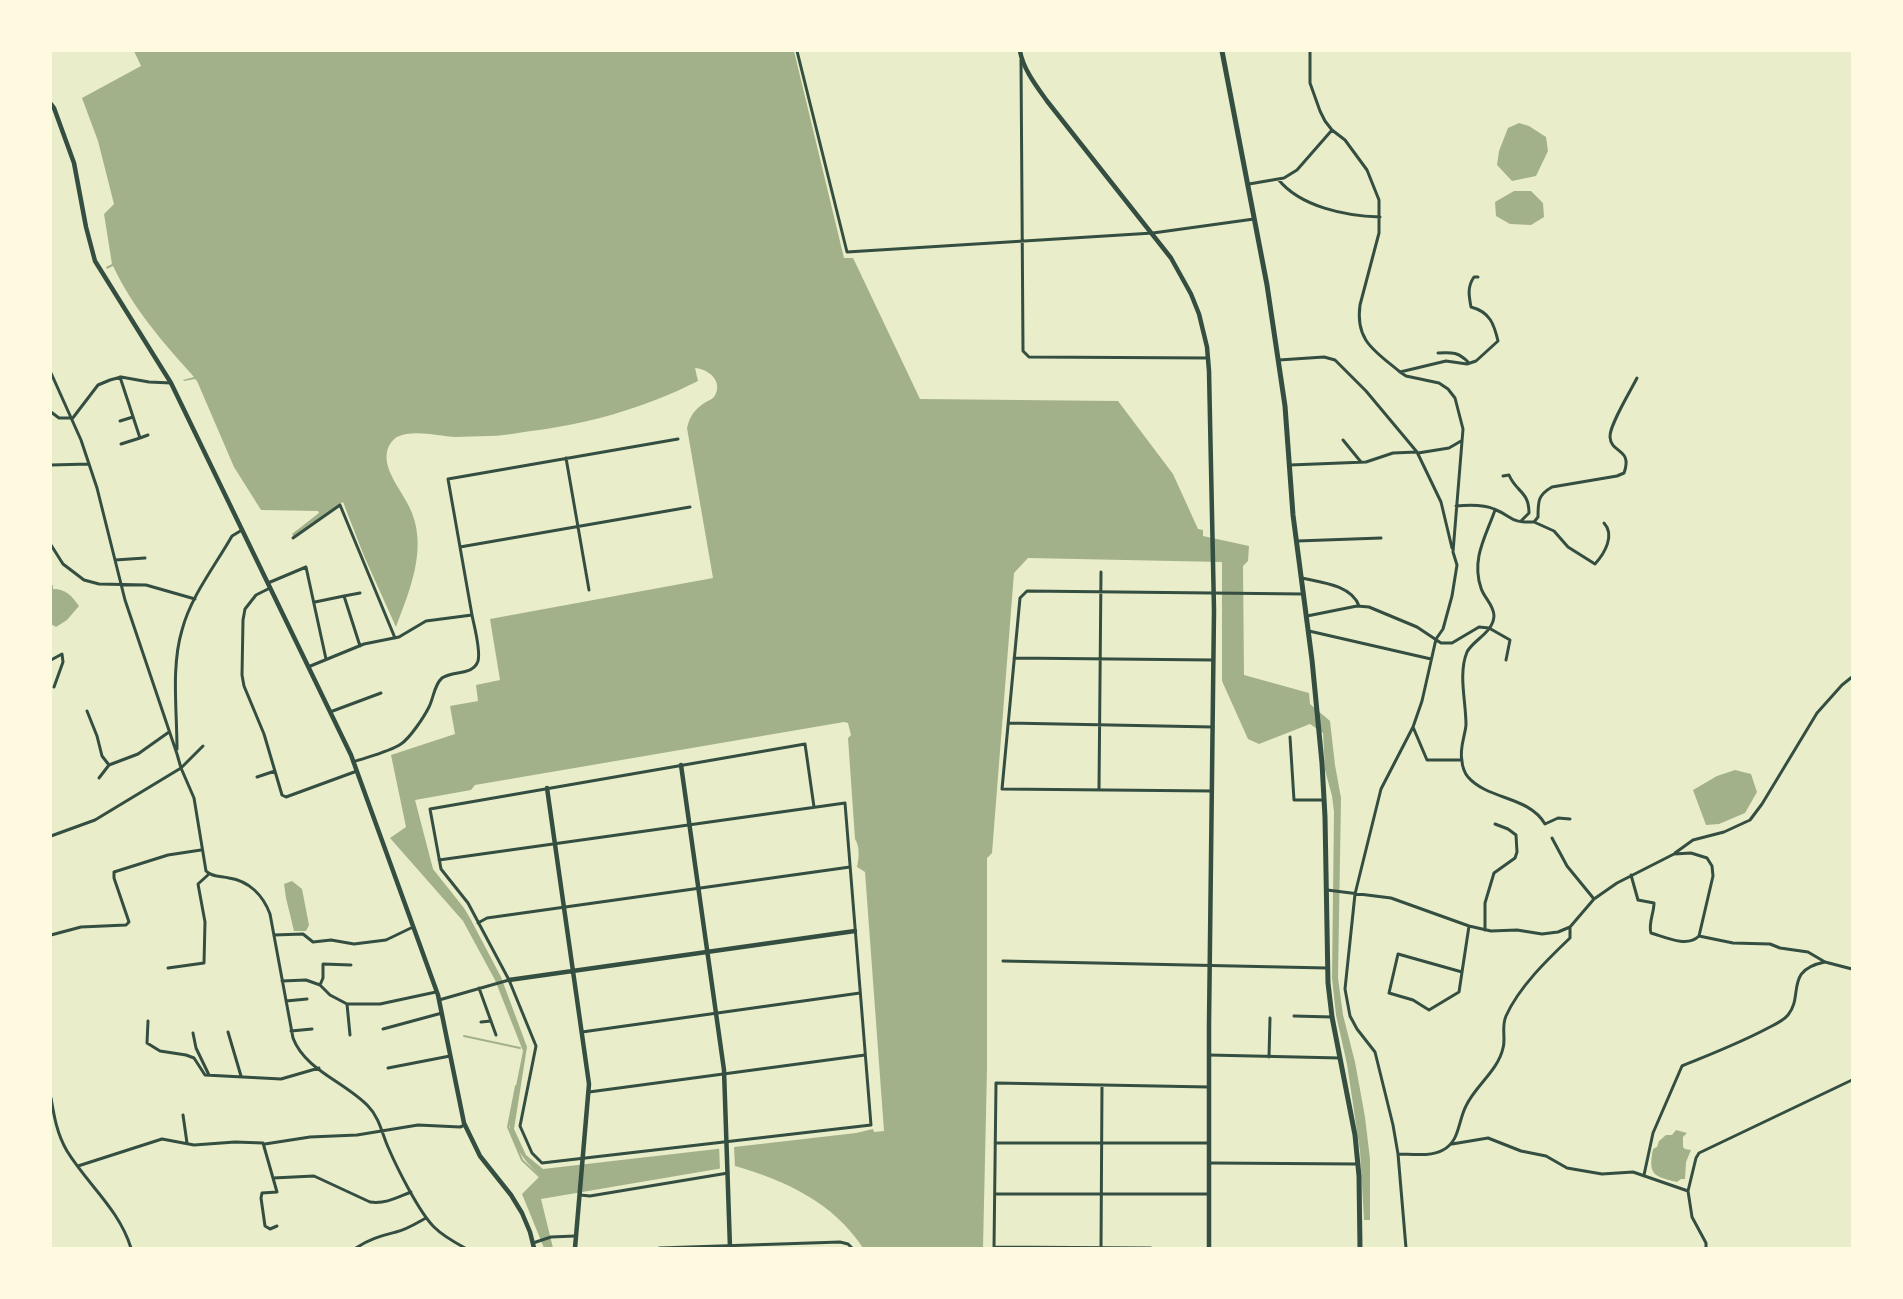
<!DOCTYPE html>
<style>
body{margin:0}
#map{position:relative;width:1903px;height:1299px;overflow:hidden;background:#e9edc9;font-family:"PT Sans",sans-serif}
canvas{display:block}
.frame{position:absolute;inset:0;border:52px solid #fefae0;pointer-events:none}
</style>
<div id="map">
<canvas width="1903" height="1299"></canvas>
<div class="frame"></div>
</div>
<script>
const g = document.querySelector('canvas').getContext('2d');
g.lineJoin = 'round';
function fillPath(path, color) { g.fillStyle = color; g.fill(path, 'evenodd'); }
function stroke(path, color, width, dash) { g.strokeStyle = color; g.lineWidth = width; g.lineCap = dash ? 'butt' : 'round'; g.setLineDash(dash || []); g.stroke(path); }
const water = new Path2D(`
 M 134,51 L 794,51 L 844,258 L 853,258 L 855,262 L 920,399 L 1118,401 L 1173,474 L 1198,529 L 1203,530 L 1203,536 L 1249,546 L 1248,561 L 1243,566 L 1244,675 L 1309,693 L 1310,704 L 1330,721 L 1335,765 L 1341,798 L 1338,978 L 1343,1015 L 1355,1062 L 1365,1117 L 1370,1159 L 1370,1220 L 1364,1220 L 1360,1151 L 1347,1064 L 1336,1015 L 1332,978 L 1334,812 L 1332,796 L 1325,770 L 1323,733 L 1310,724 L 1259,744 L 1248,739 L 1222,681 L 1222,562 L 1028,558 L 1014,573 L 992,853 L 987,858 L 987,1069 L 983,1248 L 863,1248 C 834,1203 785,1180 735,1166 L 541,1199 L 553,1248 L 544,1248 L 522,1194 L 540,1176 C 525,1161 510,1144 509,1121 L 523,1051 L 495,980 L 463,921 L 390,838 L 406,827 L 391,755 L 455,734 L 450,706 L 478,701 L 476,685 L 500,680 L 490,619 L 713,578 L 687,428 C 690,415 695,409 706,402 C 708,401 712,399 714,397 C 724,382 709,369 695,368 L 698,381 C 643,409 584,425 524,432 C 512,434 500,436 488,436 C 477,436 466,437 456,437 C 438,436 413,429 397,437 C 392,440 388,446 387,452 C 383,472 405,494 412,513 C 427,551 409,592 396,627 L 364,556 L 343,502 L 294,537 L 292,534 L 319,513 L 318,511 L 261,510 L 234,467 L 197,381 L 195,379 L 184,381 L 183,380 L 194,377 C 162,341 134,310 113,266 L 107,269 L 106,267 L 112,264 L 104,214 L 114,204 L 98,141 L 82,98 L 141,66 ZM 844,722 L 848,723 L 851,735 L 848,738 L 855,839 C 860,846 859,859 857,867 L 865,872 L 884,1131 L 874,1132 L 873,1129 L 856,1133 L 543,1169 L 526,1155 L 514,1129 L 527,1047 L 501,977 L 470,918 L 464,908 L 433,869 L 415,800 L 471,790 L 475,785 Z
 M 1519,123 L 1529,126 L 1546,137 L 1548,151 L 1536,176 L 1512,181 L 1497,165 L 1499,151 L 1508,128 Z
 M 1514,191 L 1531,191 L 1543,203 L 1544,217 L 1531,225 L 1510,224 L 1496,216 L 1495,202 Z
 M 53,585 L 53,589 C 66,589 72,596 79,606 L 67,620 L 56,627 L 51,624 L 51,586 Z
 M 1735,770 L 1751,774 L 1757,792 L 1745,813 L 1719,824 L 1706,825 L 1693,790 L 1717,776 Z
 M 292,881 L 302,889 L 309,925 L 306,931 L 294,931 L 286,898 L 284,884 Z
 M 1676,1130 L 1687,1133 L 1683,1137 L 1683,1147 L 1685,1149 L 1691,1150 L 1686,1162 L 1685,1179 L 1681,1179 L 1677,1182 C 1653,1176 1648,1175 1653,1149 L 1657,1147 L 1659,1141 L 1666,1135 L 1672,1135 Z`);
const pier = new Path2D(`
 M 719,1146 L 734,1146 L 735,1168 L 720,1169 Z`);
const stream = new Path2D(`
 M 464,1036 L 520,1048
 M 516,1086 L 508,1127 L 522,1160 L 540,1177`);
const minor = new Path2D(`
 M 797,51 L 847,252 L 1153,233 L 1254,219
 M 1310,51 L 1310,83 L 1320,111 L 1325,121 L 1332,130 L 1345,140 L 1367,170 L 1379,200 L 1379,233 L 1360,305 C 1355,341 1375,351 1400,372 L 1406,376 L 1439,383 L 1448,389 L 1455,398 L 1463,429 L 1453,552 L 1457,565 L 1452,596 L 1443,629 L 1436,639 L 1422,701 L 1413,727 L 1381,789 L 1355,894 L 1345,989 L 1350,1016 L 1357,1029 L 1375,1052 L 1393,1125 L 1398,1154 L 1406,1248
 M 1021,60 L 1023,351 L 1029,357 L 1208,358
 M 1278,179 C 1300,207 1346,216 1380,217
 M 1249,184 L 1284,178 L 1297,170 L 1332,130
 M 1438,353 C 1452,352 1459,352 1469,363
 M 1279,360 L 1324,357 L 1335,360 L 1366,391 L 1417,452
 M 1400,372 L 1446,361 L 1467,364 L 1476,361 L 1498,341 C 1494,324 1490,312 1471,307 C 1469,296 1467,287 1474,277 L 1478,277
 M 51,373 L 81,440 L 97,488 L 125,600 L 177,754 L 181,768 L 194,798 L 206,871 C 212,877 220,876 229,878 C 249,881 263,895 270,914 L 293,1038 C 305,1070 345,1082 368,1106 C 379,1117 382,1133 388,1147 C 397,1168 419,1212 434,1227 C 443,1236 454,1242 465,1248
 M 120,377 L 140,438 L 121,444
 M 51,412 L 59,418 L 71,418
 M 72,419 L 98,385 L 110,380 L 121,377 L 149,382 L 171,383
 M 120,421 L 133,417
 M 140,438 L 148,435
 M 1343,440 L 1361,462
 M 1418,453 L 1449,448 L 1461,441
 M 566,458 L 589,590
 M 51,465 L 89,464
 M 1290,465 L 1366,462 L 1393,453 L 1417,452 L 1441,502 L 1452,548
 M 1503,476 L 1509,475 C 1516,492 1529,491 1529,513 L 1521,521
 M 1456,506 C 1468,505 1483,504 1494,509 C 1514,517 1509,523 1534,522 L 1538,517 C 1538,501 1538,495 1552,487 L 1617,476 L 1624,473 C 1633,448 1611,454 1610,437 C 1609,426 1631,390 1637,378
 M 1495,510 C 1486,536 1471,559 1481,588 C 1484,598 1494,605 1494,616 C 1493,633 1473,640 1467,652 C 1458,674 1466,701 1466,725 C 1465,736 1459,749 1462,761 C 1462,766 1465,774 1468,777 C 1488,800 1529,796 1545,824 L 1558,818 L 1570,819
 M 1534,522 L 1554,531 L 1568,547 L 1595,564 C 1605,553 1615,535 1604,523
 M 293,538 L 340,505 L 395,638
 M 1297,541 L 1381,538
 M 51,545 L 63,564 L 84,580 L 99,584 L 146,585 L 195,599
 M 460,547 L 690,507
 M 115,560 L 145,558
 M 1302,578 C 1320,582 1352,585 1359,606
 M 268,583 L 306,567 L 326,659
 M 270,588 L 256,595 L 245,609 L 243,620 L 242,675 L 244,686 L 264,734 L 282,795 L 286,797 L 357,771
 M 344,596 L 360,593
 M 315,602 L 344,596 L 360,646
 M 1307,616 L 1357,606 L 1369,607 L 1417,627 L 1441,643 L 1452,643 L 1479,627 L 1489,628 L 1510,640 L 1506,660
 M 1309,631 L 1431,659
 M 1014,658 L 1213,660
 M 51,660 L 62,654 L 63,662 L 54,687
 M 308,667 L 364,644 L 399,637 L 426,621 L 472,615 L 448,479 L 678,439
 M 87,711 L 97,736 L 102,756 L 109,765
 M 330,712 L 381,693
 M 1008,723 L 1213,727
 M 1413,727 L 1427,760 L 1461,760
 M 1290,737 L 1294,800 L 1324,800
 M 177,749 C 177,710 171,667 182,630 C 191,596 215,566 232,536 L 242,530
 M 353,762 C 367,757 389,752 401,744 C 410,738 424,717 429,707 C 434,697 434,685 442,678 C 453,670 473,676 478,661 C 481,650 474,626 472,615
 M 257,777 L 275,771
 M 99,778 L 109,765 L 138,754 L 169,732
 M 1099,790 L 1101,572
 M 1212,791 L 1002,789 L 1020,598 L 1027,591 L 1304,594
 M 51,836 L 95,820 L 181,768 L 203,746
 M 1552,838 L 1567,866 L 1594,899
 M 1675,853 L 1693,840 L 1724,832 L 1750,820 L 1762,804 L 1817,713 L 1842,685 L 1852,677
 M 439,860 L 845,803 L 871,1125 L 542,1163 L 532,1153 L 520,1126 L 536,1046 L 509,980 L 468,903 L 441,869 L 430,809 L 805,744 L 814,807
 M 1631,875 L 1638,900 L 1654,903 C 1654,913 1648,924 1651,933 C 1665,937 1687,948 1699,936
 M 1327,890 L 1391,898 L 1469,926 L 1491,931 L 1517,930 L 1542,934 L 1558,932 L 1570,927 L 1594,899 L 1617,883 L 1674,854 L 1691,853 L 1707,858 L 1712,866 L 1713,876 L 1699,936 L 1733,943 L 1770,944 L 1780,948 L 1808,952 L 1825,962 L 1852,969
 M 478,923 L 487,918 L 850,867
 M 1485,930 L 1485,903 L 1494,873 L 1515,858 L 1517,852 L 1516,835 L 1508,829 L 1495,824
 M 51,935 L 81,927 L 126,925 L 129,922 L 114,878 L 114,872 L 168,855 L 201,850
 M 274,935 L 303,934 L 313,942 L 331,940 L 354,944 L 386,940 L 413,927
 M 1003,961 L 1327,968
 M 168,968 L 204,963 L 205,922 L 198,884 L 209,874
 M 1462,972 L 1398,954 L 1389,993 L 1413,1000 L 1429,1010 L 1459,992 L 1469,926
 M 282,981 L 306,980 L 320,985 L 330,995 L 347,1004 L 380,1004 L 436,992
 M 320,985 L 323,978 L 323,964 L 351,965
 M 479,988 L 496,1035
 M 439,1000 L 509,980
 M 286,1001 L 307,999
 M 347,1004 L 350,1035
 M 1294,1016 L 1332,1017
 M 148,1021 L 147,1043 L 160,1051 L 186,1055 L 194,1058 L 205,1075 L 281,1079 L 319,1068
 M 481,1022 L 491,1021
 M 383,1029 L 442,1013
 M 291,1031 L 312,1029
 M 228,1032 L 241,1076
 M 582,1032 L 860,993
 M 193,1033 L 196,1048 L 209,1075
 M 1209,1055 L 1340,1058
 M 1269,1057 L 1270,1018
 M 388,1068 L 450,1056
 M 589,1092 L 865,1055
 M 51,1098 C 54,1116 57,1134 67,1151 C 88,1185 119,1209 131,1248
 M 183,1115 L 187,1143
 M 995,1143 L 1209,1143
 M 265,1144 L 310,1137 L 357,1135 L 418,1125 L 460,1127 L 465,1125
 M 1452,1144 L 1488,1138 L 1521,1151 L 1546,1156 L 1567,1168 L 1602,1174 L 1633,1172 L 1688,1191
 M 1398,1154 C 1411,1154 1431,1157 1443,1150 C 1460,1141 1458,1121 1466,1106 C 1475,1086 1498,1071 1503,1048 C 1506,1038 1501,1027 1506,1016 C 1519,987 1547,960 1570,938 L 1570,927
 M 1210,1163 L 1358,1164
 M 78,1166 L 162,1139 L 194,1145 L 235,1142 L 263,1143 L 273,1178 L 314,1176 L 370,1202 C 386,1204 396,1198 411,1192
 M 1644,1175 L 1653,1133 L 1682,1066 C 1711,1054 1740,1043 1768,1028 C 1774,1025 1783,1021 1788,1015 C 1804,996 1784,970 1825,962
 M 273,1178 L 277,1192 L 262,1193 L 261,1198 L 265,1226 L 270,1229 L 277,1226
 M 995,1194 L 1209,1194
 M 580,1195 L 590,1196 L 728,1173
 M 533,1243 L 551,1237 L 575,1236
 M 994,1247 L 1151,1248
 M 356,1248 C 369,1239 381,1236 396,1232 C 406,1230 417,1223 426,1218
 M 659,1248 L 840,1242 L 848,1244 L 852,1248
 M 994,1248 L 996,1083 L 1209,1087
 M 1101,1248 L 1102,1085
 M 1706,1248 L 1706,1243 L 1692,1217 L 1688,1191 L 1696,1158 L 1699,1153 L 1852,1080`);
const tertiary = new Path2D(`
 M 1020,51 C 1023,69 1037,87 1047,101 L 1171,258 L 1191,294 L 1199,314 L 1207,347 L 1209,371 L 1214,610 L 1209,1024 L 1209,1248
 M 681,765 L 724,1070 L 730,1248
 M 547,788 L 589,1084 L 575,1248
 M 509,980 L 855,931`);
const secondary = new Path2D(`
 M 51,104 L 54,108 L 74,163 L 86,227 L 95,261 L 171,383 L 351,755 L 438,995 L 464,1123 L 480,1156 L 511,1195 L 522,1213 L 530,1232 L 534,1248`);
const primary = new Path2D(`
 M 1222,51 L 1267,285 L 1285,406 L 1293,515 L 1312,660 L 1322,763 L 1325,817 L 1328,983 L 1332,1017 L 1355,1135 L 1359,1176 L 1360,1248`);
fillPath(water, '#a3b18a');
fillPath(pier, '#e9edc9');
stroke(stream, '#a3b18a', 2);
stroke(minor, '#344e41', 3);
stroke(tertiary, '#344e41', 4.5);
stroke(secondary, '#344e41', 4.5);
stroke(primary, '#344e41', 5);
</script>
